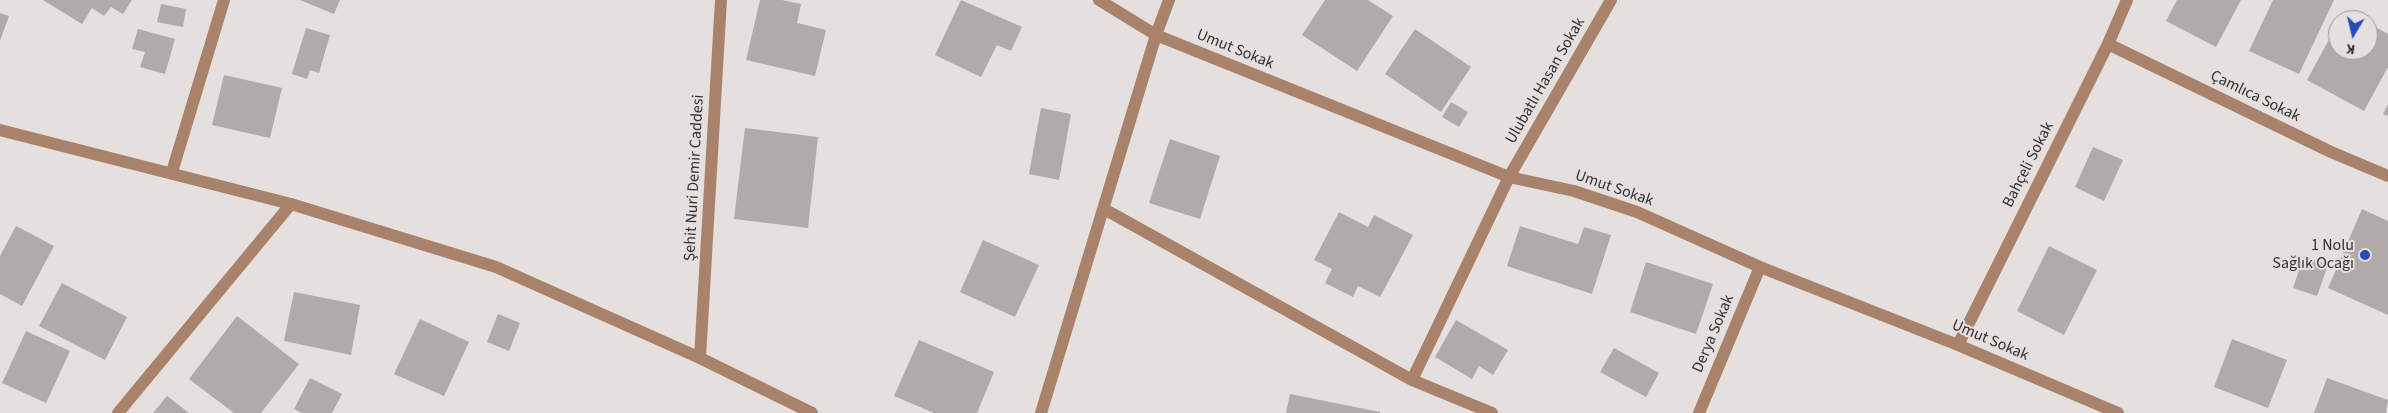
<!DOCTYPE html>
<meta charset="utf-8">
<style>
body{margin:0}
#map{position:relative;width:2388px;height:413px;overflow:hidden;background:#e5dfde;font-family:"Source Sans 3",sans-serif}
canvas{display:block}
.north{position:absolute;left:2328px;top:10px;width:50px;height:50px;box-sizing:border-box;background:#e5dfde;border:1px solid #9e9998;border-radius:50%;rotate:189deg;font-size:14px;font-weight:700;line-height:20px;text-align:center;color:#333030}
.north::after{content:'';display:block;margin:auto;width:18px;height:22px;background:#254ab9;clip-path:polygon(50% 0,100% 100%,50% 72%,0 100%)}
</style>
<div id="map">
<canvas width="2388" height="413"></canvas>
<div class="north">K</div>
</div>
<script>
const g = document.querySelector('canvas').getContext('2d');
g.lineJoin = 'round';
function fillPath(path, color) { g.fillStyle = color; g.fill(path, 'evenodd'); }
function stroke(path, color, width, dash) { g.strokeStyle = color; g.lineWidth = width; g.lineCap = dash ? 'butt' : 'round'; g.setLineDash(dash || []); g.stroke(path); }
function label(font, color, halo, rows, align = 'center') {
  g.font = font + ' "Source Sans 3",sans-serif'; g.lineWidth = 4; g.setLineDash([]); g.textBaseline = 'middle'; g.strokeStyle = halo; g.fillStyle = color; for (const [text, x, y, turn = 0] of rows) {
    g.save(); g.translate(x, y); g.rotate((+turn || 0) * Math.PI / 180); g.textAlign = isNaN(turn) ? turn : align; if (halo) g.strokeText(text, 0, 0); g.fillText(text, 0, 0); g.restore();
  }
}
const building = new Path2D(`
 M 43,0 L 132,0 L 123,14 L 111,7 L 104,16 L 92,8 L 82,24 Z
 M 300,0 L 340,0 L 334,14 Z
 M 760,0 L 782,0 L 801,4 L 797,23 L 826,30 L 815,76 L 746,60 Z
 M 961,0 L 1022,27 L 1011,51 L 997,45 L 981,77 L 935,55 Z
 M 1325,0 L 1368,0 L 1393,16 L 1357,71 L 1302,35 Z
 M 2177,0 L 2241,0 L 2216,47 L 2166,21 Z
 M 2273,0 L 2334,0 L 2299,74 L 2249,51 Z
 M 161,4 L 186,9 L 183,27 L 157,22 Z
 M 0,13 L 9,16 L 0,41 Z
 M 2338,23 L 2338,50 L 2368,50 L 2368,23 L 2388,34 L 2388,67 L 2364,111 L 2307,80 Z
 M 306,28 L 330,35 L 319,73 L 310,70 L 307,79 L 292,74 Z
 M 138,29 L 175,39 L 165,74 L 140,67 L 145,52 L 132,49 Z
 M 1415,29 L 1471,67 L 1441,112 L 1385,74 Z
 M 224,75 L 282,88 L 270,138 L 212,125 Z
 M 1451,102 L 1468,112 L 1459,127 L 1442,117 Z
 M 2388,104 L 2388,116 L 2383,114 Z
 M 1041,108 L 1071,114 L 1059,180 L 1029,174 Z
 M 745,128 L 818,137 L 808,228 L 734,219 Z
 M 1170,139 L 1220,156 L 1200,219 L 1149,203 Z
 M 2093,147 L 2123,160 L 2104,201 L 2075,187 Z
 M 2362,209 L 2388,221 L 2388,315 L 2328,288 Z
 M 1339,212 L 1368,227 L 1374,215 L 1413,235 L 1380,297 L 1358,286 L 1353,297 L 1325,283 L 1332,269 L 1314,260 Z
 M 16,226 L 54,246 L 22,306 L 0,294 L 0,256 Z
 M 1520,226 L 1578,244 L 1584,227 L 1611,235 L 1592,294 L 1507,266 Z
 M 983,240 L 1039,265 L 1015,317 L 960,292 Z
 M 2049,246 L 2097,270 L 2064,335 L 2017,311 Z
 M 2304,256 L 2328,265 L 2317,296 L 2293,288 Z
 M 1646,262 L 1713,284 L 1696,334 L 1630,312 Z
 M 62,283 L 127,317 L 105,360 L 39,326 Z
 M 294,292 L 360,305 L 351,355 L 284,341 Z
 M 498,314 L 520,323 L 509,351 L 487,342 Z
 M 237,316 L 299,364 L 261,413 L 234,413 L 189,379 Z
 M 420,319 L 469,342 L 444,396 L 394,374 Z
 M 1456,320 L 1508,350 L 1493,375 L 1479,366 L 1472,379 L 1435,357 Z
 M 26,331 L 70,351 L 46,403 L 2,383 Z
 M 2232,339 L 2287,360 L 2268,408 L 2214,387 Z
 M 919,340 L 994,372 L 977,413 L 934,413 L 894,396 Z
 M 1614,348 L 1659,373 L 1646,397 L 1600,372 Z
 M 310,378 L 342,394 L 332,413 L 302,413 L 294,409 Z
 M 2327,378 L 2388,400 L 2386,413 L 2314,413 Z
 M 1290,394 L 1380,412 L 1380,413 L 1286,413 Z
 M 167,396 L 189,413 L 153,413 Z`);
const minor = new Path2D(`
 M 1099,0 L 1156,35 L 1509,177 L 1574,191 L 1637,212 L 1760,267 L 1958,345 L 2118,413
 M 2108,44 L 2331,152 L 2388,176
 M 0,130 L 291,204 L 496,267 L 700,358 L 812,413
 M 172,172 L 224,0
 M 1104,209 L 1412,380 L 1492,413
 M 1958,345 L 2108,44 L 2127,0
 M 700,358 L 721,0
 M 1412,380 L 1509,177 L 1611,0
 M 118,413 L 291,204
 M 1041,413 L 1156,35 L 1169,0
 M 1699,413 L 1760,267`);
const markers = [
 [2365,255,6,"#254ab9"]
];
const streetNames = [
 ["Umut Sokak",1235,50,22],
 ["Ulubatlı Hasan Sokak",1546,81,-60],
 ["Çamlıca Sokak",2255,97,26],
 ["Bahçeli Sokak",2029,165,-63],
 ["Şehit Nuri Demir Caddesi",695,178,-87],
 ["Umut Sokak",1614,189,19],
 ["Derya Sokak",1714,334,-67],
 ["Umut Sokak",1990,341,23]
];
const poiNames = [
 ["1 Nolu",2354,246],
 ["Sağlık Ocağı",2354,264]
];
fillPath(building, '#b0aaab');
stroke(minor, '#a8826a', 12);
for (const [x, y, r, color] of markers) { const dot = new Path2D(); dot.arc(x, y, r, 0, 2 * Math.PI); g.fillStyle = color; g.fill(dot); stroke(dot, '#e5dfde', 2); }
label('16px', '#333030', '#e5dfde', streetNames);
label('16px', '#333030', '#e5dfde', poiNames, 'right');
</script>
